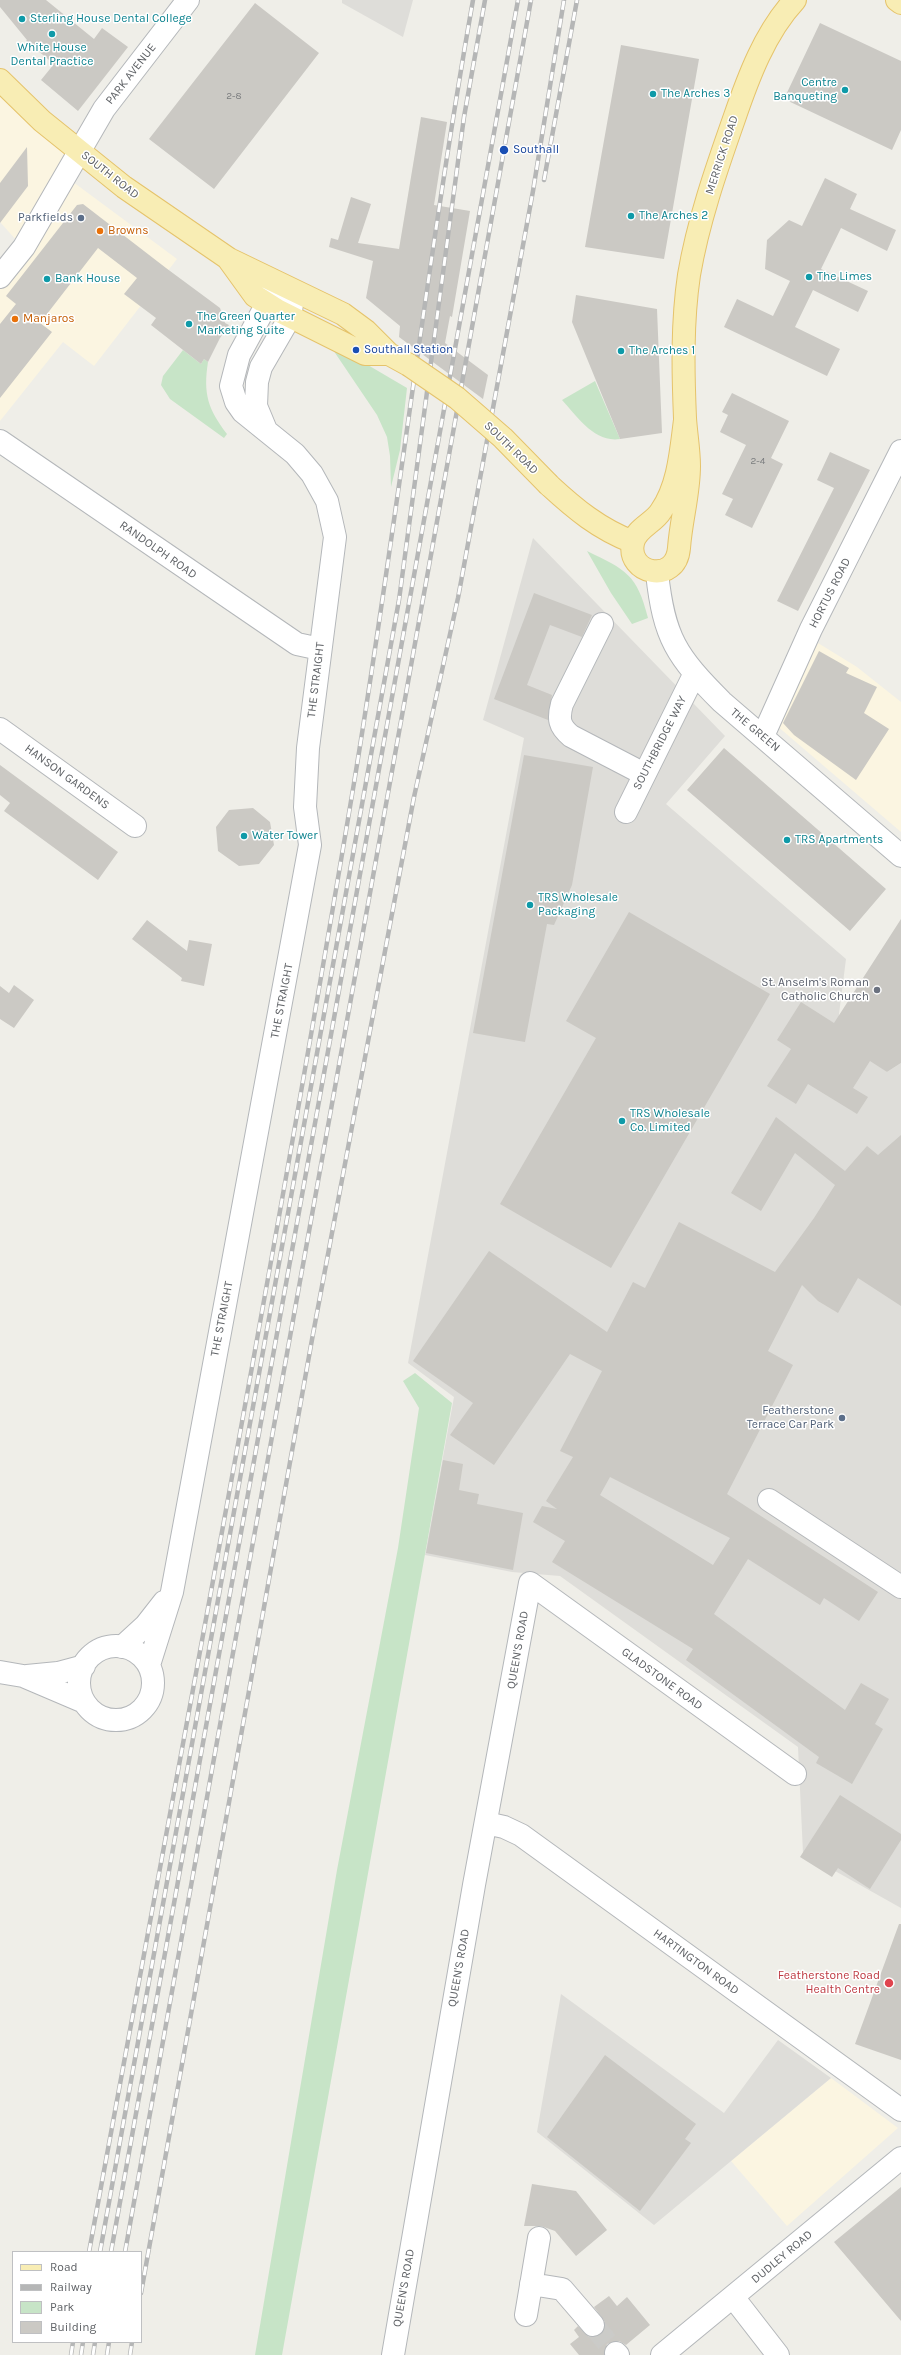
<!DOCTYPE html>
<style>
body{margin:0}
#map{position:relative;width:901px;height:2355px;overflow:hidden;background:#efeee8;font-family:Karla,sans-serif}
canvas{display:block}
.legend{position:absolute;left:12px;top:2251px;width:130px;height:92px;box-sizing:border-box;background:#fff;border:1px solid #bfc0c2;margin:0;padding:5px 7px;list-style:none;font-size:12px;color:#5f6266}
.legend li{display:flex;align-items:center;gap:8px;height:20px}
.legend b{width:20px;border:1px solid #bfc0c2}
</style>
<div id="map">
<canvas width="901" height="2355"></canvas>
<ul class="legend">
<li><b style="height:5px;background:#f8edb4"></b>Road</li>
<li><b style="height:5px;background:#b5b6b6"></b>Railway</li>
<li><b style="height:11px;background:#c7e4c7"></b>Park</li>
<li><b style="height:11px;background:#cbc9c4"></b>Building</li>
</ul>
</div>
<script>
const g = document.querySelector('canvas').getContext('2d');
g.lineJoin = 'round';
function fillPath(path, color) { g.fillStyle = color; g.fill(path, 'evenodd'); }
function stroke(path, color, width, dash) { g.strokeStyle = color; g.lineWidth = width; g.lineCap = dash ? 'butt' : 'round'; g.setLineDash(dash || []); g.stroke(path); }
function label(font, color, halo, rows, align = 'center') {
  g.font = font + ' Karla,sans-serif'; g.lineWidth = 3; g.setLineDash([]); g.textBaseline = 'middle'; g.strokeStyle = halo; g.fillStyle = color; for (const [text, x, y, turn = 0] of rows) {
    g.save(); g.translate(x, y); g.rotate((+turn || 0) * Math.PI / 180); g.textAlign = isNaN(turn) ? turn : align; if (halo) g.strokeText(text, 0, 0); g.fillText(text, 0, 0); g.restore();
  }
}
const commercial = new Path2D(`
 M 0,75 L 78,150 L 65,176 L 177,259 L 94,366 L 63,342 L 0,421 L 0,285 L 26,251 L 0,222 Z
 M 818,643 L 857,667 L 901,702 L 901,832 L 776,725 Z
 M 831,2078 L 898,2128 L 787,2226 L 731,2161 Z`);
const industrial = new Path2D(`
 M 342,0 L 413,0 L 403,37 L 342,3 Z
 M 533,538 L 725,736 L 666,804 L 846,959 L 839,1014 L 843,1037 L 887,1072 L 901,1063 L 901,1908 L 803,1853 L 798,1747 L 560,1576 L 512,1572 L 425,1555 L 454,1397 L 408,1363 L 524,738 L 483,720 Z
 M 561,1994 L 724,2113 L 778,2040 L 831,2078 L 654,2225 L 537,2132 Z`);
const green = new Path2D(`
 M 327,341 L 407,388 L 400,450 L 391,487 L 390,456 L 387,437 L 377,415 Z
 M 183,350 L 201,364 L 204,359 L 208,362 C 203,394 208,409 227,434 L 224,438 L 170,399 L 161,385 L 163,376 Z
 M 595,381 L 620,439 C 594,443 577,416 562,400 Z
 M 587,551 C 626,570 637,574 648,618 L 632,624 L 611,593 Z
 M 415,1373 L 452,1403 L 282,2355 L 255,2355 L 337,1870 L 398,1548 L 419,1408 L 403,1381 Z`);
const building = new Path2D(`
 M 0,0 L 46,0 L 94,39 L 102,28 L 128,47 L 78,111 L 41,80 L 54,64 L 26,41 L 27,40 L 0,7 Z
 M 255,3 L 319,53 L 214,189 L 149,139 Z
 M 820,23 L 901,61 L 901,130 L 892,150 L 784,99 Z
 M 621,45 L 699,59 L 664,259 L 585,247 Z
 M 421,117 L 447,122 L 434,205 L 470,211 L 452,317 L 450,316 L 445,343 L 488,375 L 483,399 L 399,337 L 400,326 L 366,298 L 373,261 L 329,247 L 331,238 L 338,240 L 351,197 L 371,204 L 358,243 L 399,249 Z
 M 27,147 L 28,186 L 0,223 L 0,183 Z
 M 825,178 L 857,194 L 850,209 L 896,230 L 887,251 L 841,228 L 821,269 L 868,291 L 858,312 L 813,290 L 795,327 L 840,349 L 827,376 L 724,327 L 737,299 L 773,316 L 790,281 L 765,269 L 767,240 L 789,220 L 802,226 Z
 M 83,204 L 166,268 L 216,305 L 220,308 L 225,323 L 229,325 L 220,338 L 208,362 L 204,359 L 201,364 L 151,325 L 156,318 L 124,294 L 137,278 L 98,248 L 40,323 L 52,332 L 0,398 L 0,324 L 16,304 L 6,296 L 77,205 Z
 M 576,295 L 657,309 L 662,433 L 620,439 L 572,322 Z
 M 732,393 L 789,421 L 771,458 L 783,464 L 752,528 L 725,515 L 733,499 L 722,494 L 746,445 L 720,432 L 728,415 L 722,412 Z
 M 830,452 L 870,470 L 798,611 L 777,601 L 834,488 L 817,480 Z
 M 534,593 L 592,615 L 582,637 L 550,625 L 527,685 L 552,695 L 548,720 L 494,699 Z
 M 819,651 L 849,668 L 846,673 L 877,687 L 864,713 L 889,729 L 856,780 L 794,735 L 783,723 Z
 M 724,748 L 886,889 L 850,931 L 687,790 Z
 M 524,755 L 593,767 L 572,885 L 554,925 L 547,924 L 525,1042 L 473,1033 Z
 M 0,765 L 118,852 L 98,880 L 4,811 L 10,803 L 0,795 Z
 M 253,808 L 270,822 L 274,845 L 259,864 L 239,866 L 218,851 L 216,827 L 229,810 Z
 M 629,912 L 770,994 L 611,1268 L 500,1204 L 596,1038 L 566,1021 Z
 M 901,919 L 901,1063 L 887,1072 L 870,1061 L 853,1088 L 868,1097 L 857,1114 L 808,1084 L 796,1104 L 767,1086 L 791,1049 L 777,1040 L 801,1002 L 834,1023 Z
 M 147,920 L 187,951 L 189,940 L 212,944 L 204,986 L 181,981 L 182,978 L 132,939 Z
 M 14,985 L 34,1000 L 14,1028 L 0,1019 L 0,986 L 9,993 Z
 M 776,1117 L 845,1171 L 867,1146 L 878,1155 L 901,1135 L 901,1306 L 858,1278 L 838,1313 L 818,1301 L 802,1285 L 768,1351 L 793,1365 L 727,1494 L 878,1592 L 859,1621 L 824,1598 L 820,1605 L 748,1559 L 714,1614 L 845,1710 L 861,1683 L 889,1699 L 875,1724 L 883,1729 L 852,1784 L 816,1763 L 819,1757 L 686,1660 L 693,1649 L 552,1562 L 565,1541 L 533,1522 L 542,1506 L 557,1509 L 546,1501 L 573,1457 L 560,1451 L 602,1371 L 570,1354 L 494,1465 L 450,1435 L 473,1403 L 413,1361 L 489,1251 L 607,1332 L 633,1282 L 645,1288 L 679,1222 L 775,1272 L 814,1218 L 835,1185 L 795,1153 L 761,1211 L 731,1193 ZM 610,1477 L 730,1538 L 713,1565 L 600,1495 Z
 M 443,1460 L 463,1464 L 459,1490 L 479,1494 L 477,1504 L 523,1513 L 513,1570 L 426,1553 Z
 M 840,1795 L 901,1834 L 901,1840 L 870,1889 L 838,1868 L 832,1877 L 800,1857 Z
 M 899,1924 L 901,1924 L 901,2060 L 855,2044 Z
 M 605,2055 L 696,2124 L 685,2139 L 691,2143 L 640,2211 L 547,2137 Z
 M 532,2184 L 576,2191 L 607,2230 L 576,2256 L 555,2231 L 541,2226 L 524,2226 Z
 M 901,2187 L 901,2321 L 834,2242 Z
 M 609,2296 L 617,2306 L 627,2297 L 650,2325 L 626,2345 L 619,2341 L 607,2344 L 604,2355 L 579,2355 L 570,2344 L 579,2337 L 574,2330 L 578,2326 L 589,2337 L 596,2337 L 601,2334 L 605,2329 L 605,2322 L 594,2307 Z`);
const minorTunnel = new Path2D(`
 M 593,2325 L 616,2353`);
const minor = new Path2D(`
 M 0,277 L 24,247 L 104,109 L 188,0
 M 266,430 L 256,406 L 257,382 L 261,367 L 290,317 L 292,304 L 288,296 L 270,281
 M 0,441 L 297,644 L 320,649
 M 657,573 C 664,638 676,656 722,702 L 901,856
 M 602,624 L 562,704 C 558,719 559,726 571,736 L 644,774
 M 0,729 L 135,826
 M 763,736 L 811,629 L 901,451
 M 626,812 L 694,675
 M 769,1500 L 901,1587
 M79 1683a37 37 0 1 1 74 0a37 37 0 1 1-74 0Z
 M 122,1647 L 146,1625 L 164,1602
 M 149,1665 L 172,1592 L 310,845 L 305,807 L 308,748 L 335,537 L 327,501 L 312,474 L 295,454 L 243,412 L 236,402 L 231,386 L 239,355 L 264,309 L 265,302
 M 0,1672 L 23,1676 L 84,1702
 M 27,1676 L 58,1673 L 84,1666
 M 486,1823 L 504,1827 L 521,1835 L 901,2110
 M 531,2284 L 562,2289 L 593,2325
 M 733,2297 L 778,2355
 M 526,2315 L 539,2238
 M 616,2353 L 618,2355
 M 393,2355 L 474,1885 L 530,1583 L 795,1774
 M 662,2355 L 901,2158`);
const major = new Path2D(`
 M 897,0 L 901,3
 M 0,80 L 42,121 L 124,187 L 229,259 L 343,314 L 366,331 L 389,354 L 409,365
 M 229,260 L 255,296 L 277,310 L 365,354 L 389,354
 M 685,420 C 681,450 679,485 661,511 C 654,523 636,528 633,543 C 626,574 676,585 679,548 C 681,520 689,494 689,466 C 689,450 686,434 685,418 C 683,371 682,322 689,275 C 698,222 716,170 734,119 C 748,78 765,32 795,0
 M 549,485 C 575,509 599,529 633,542`);
const rail = new Path2D(`
 M 544,180 L 577,0
 M 89,2252 C 179,1763 272,1274 354,783 C 397,523 427,260 473,0
 M 100,2252 L 399,600 L 464,117 L 485,0
 M 111,2252 L 518,0
 M 125,2252 L 531,0
 M 141,2293 L 313,1334 L 414,797 L 458,598 L 533,191 L 564,0
 M 71,2355 L 73,2342
 M 81,2355 L 83,2342
 M 93,2355 L 95,2342
 M 107,2355 L 109,2342
 M 130,2355 L 132,2342`);
const majorBridge = new Path2D(`
 M 409,365 L 457,398 L 503,438 L 549,485`);
const markers = [
 [22,19,4,"#0f9aa8"],
 [52,34,4,"#0f9aa8"],
 [845,90,4,"#0f9aa8"],
 [653,94,4,"#0f9aa8"],
 [504,150,5,"#1a4fb4"],
 [631,216,4,"#0f9aa8"],
 [81,218,4,"#5c6f8a"],
 [100,231,4,"#e8710a"],
 [809,277,4,"#0f9aa8"],
 [47,279,4,"#0f9aa8"],
 [15,319,4,"#e8710a"],
 [189,324,4,"#0f9aa8"],
 [356,350,4,"#1a4fb4"],
 [621,351,4,"#0f9aa8"],
 [244,836,4,"#0f9aa8"],
 [787,840,4,"#0f9aa8"],
 [530,905,4,"#0f9aa8"],
 [877,990,4,"#6b7280"],
 [622,1121,4,"#0f9aa8"],
 [842,1418,4,"#5c6f8a"],
 [889,1983,5,"#e0444e"]
];
const numberNames = [
 ["2-8",234,96],
 ["2-4",758,461]
];
const cultureNames = [
 ["Sterling House Dental College",30,19],
 ["White House",52,48,"center"],
 ["Dental Practice",52,62,"center"],
 ["Centre",837,83,"right"],
 ["Banqueting",837,97,"right"],
 ["The Arches 3",661,94],
 ["The Arches 2",639,216],
 ["The Limes",817,277],
 ["Bank House",55,279],
 ["The Green Quarter",197,317],
 ["Marketing Suite",197,331],
 ["The Arches 1",629,351],
 ["Water Tower",252,836],
 ["TRS Apartments",795,840],
 ["TRS Wholesale",538,898],
 ["Packaging",538,912],
 ["TRS Wholesale",630,1114],
 ["Co. Limited",630,1128]
];
const streetNames = [
 ["PARK AVENUE",131,74,-52],
 ["MERRICK ROAD",722,155,-72],
 ["SOUTH ROAD",110,175,38],
 ["SOUTH ROAD",511,448,44],
 ["RANDOLPH ROAD",158,550,35],
 ["HORTUS ROAD",830,593,-63],
 ["THE STRAIGHT",316,680,-83],
 ["THE GREEN",755,730,40],
 ["SOUTHBRIDGE WAY",660,743,-63],
 ["HANSON GARDENS",67,777,36],
 ["THE STRAIGHT",282,1001,-79],
 ["THE STRAIGHT",222,1319,-79],
 ["QUEEN'S ROAD",518,1650,-80],
 ["GLADSTONE ROAD",662,1679,36],
 ["HARTINGTON ROAD",696,1962,36],
 ["QUEEN'S ROAD",459,1968,-80],
 ["DUDLEY ROAD",782,2257,-40],
 ["QUEEN'S ROAD",404,2288,-80]
];
const transitNames = [
 ["Southall",513,150],
 ["Southall Station",364,350]
];
const serviceNames = [
 ["Parkfields",73,218],
 ["Featherstone",834,1411],
 ["Terrace Car Park",834,1425]
];
const foodNames = [
 ["Browns",108,231],
 ["Manjaros",23,319]
];
const worshipNames = [
 ["St. Anselm's Roman",869,983],
 ["Catholic Church",869,997]
];
const healthNames = [
 ["Featherstone Road",880,1976],
 ["Health Centre",880,1990]
];
fillPath(commercial, '#fbf5e1');
fillPath(industrial, '#deddd9');
fillPath(green, '#c7e4c7');
fillPath(building, '#cbc9c4');
stroke(minorTunnel, '#cbcbc8', 22, [22, 11]);
stroke(minor, '#b4b7ba', 24);
stroke(major, '#e5c36b', 24);
stroke(minor, '#fff', 22);
stroke(major, '#f8edb4', 22);
stroke(rail, '#b5b6b6', 4.5);
stroke(rail, '#fff', 3, [9]);
stroke(majorBridge, '#e5c36b', 24, []);
stroke(majorBridge, '#f8edb4', 22);
for (const [x, y, r, color] of markers) { const dot = new Path2D(); dot.arc(x, y, r, 0, 2 * Math.PI); g.fillStyle = color; g.fill(dot); stroke(dot, '#fff', 1.5); }
label('10px', '#7a7c7e', null, numberNames);
label('12px', '#0d838f', '#fff', cultureNames, 'left');
label('12px', '#5f6266', '#fff', streetNames);
label('12px', '#164399', '#fff', transitNames, 'left');
label('12px', '#4e5e75', '#fff', serviceNames, 'right');
label('12px', '#c56008', '#fff', foodNames, 'left');
label('12px', '#5b616d', '#fff', worshipNames, 'right');
label('12px', '#be3a42', '#fff', healthNames, 'right');
</script>
